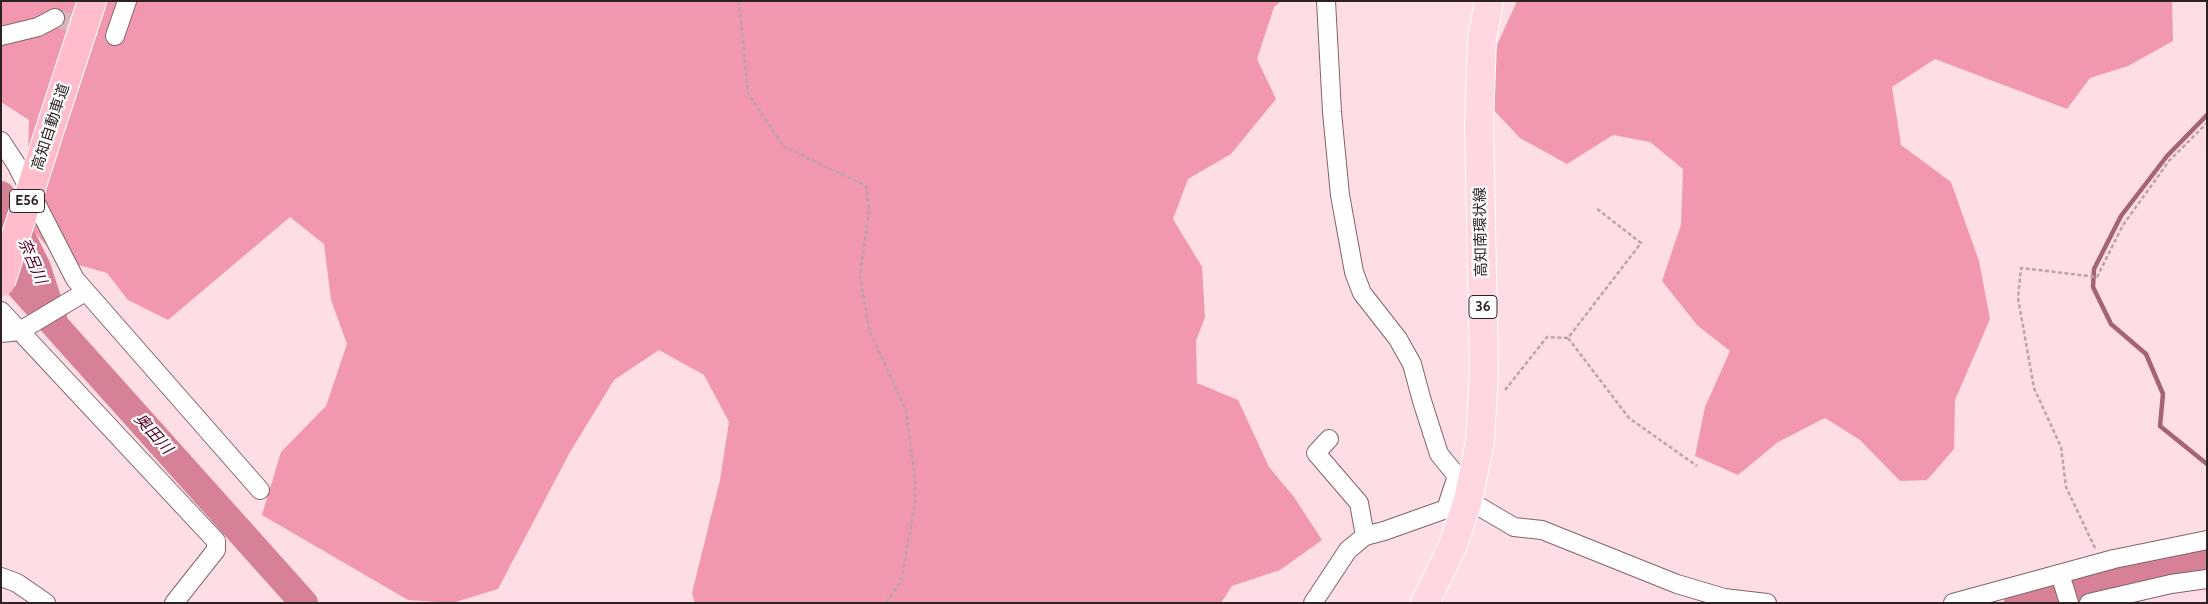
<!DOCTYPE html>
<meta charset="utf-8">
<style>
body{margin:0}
#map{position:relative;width:2208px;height:604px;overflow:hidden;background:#fedde4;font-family:Cabin,sans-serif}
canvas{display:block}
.frame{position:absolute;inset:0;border:2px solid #2d2124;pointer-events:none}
</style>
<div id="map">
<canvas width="2208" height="604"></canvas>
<div class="frame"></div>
</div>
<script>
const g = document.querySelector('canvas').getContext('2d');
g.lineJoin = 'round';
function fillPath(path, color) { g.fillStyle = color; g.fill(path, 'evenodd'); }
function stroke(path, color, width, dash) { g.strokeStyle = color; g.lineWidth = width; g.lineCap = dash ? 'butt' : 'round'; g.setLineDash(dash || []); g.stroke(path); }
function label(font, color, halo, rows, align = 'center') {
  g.font = font + ' Cabin,"Noto Sans JP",sans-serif'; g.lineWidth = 4.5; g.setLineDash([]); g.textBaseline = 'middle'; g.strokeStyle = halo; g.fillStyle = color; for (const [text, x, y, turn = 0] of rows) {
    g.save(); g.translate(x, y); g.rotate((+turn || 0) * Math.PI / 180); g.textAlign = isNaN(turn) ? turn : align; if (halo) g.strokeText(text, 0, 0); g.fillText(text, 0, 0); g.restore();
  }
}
const forest = new Path2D(`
 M 1,1 L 1281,1 L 1274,7 L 1257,59 L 1276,99 L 1231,154 L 1188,179 L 1173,219 L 1202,267 L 1205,317 L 1196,341 L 1197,383 L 1238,400 L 1269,467 L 1294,497 L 1322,540 L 1280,570 L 1232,586 L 1221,603 L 695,603 L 692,593 L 720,480 L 729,422 L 704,375 L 659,350 L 614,380 L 570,452 L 498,589 L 452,603 L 408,600 L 262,515 L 281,452 L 326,406 L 347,344 L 331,300 L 324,244 L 290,217 L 168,320 L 128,300 L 107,273 L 58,259 L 26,222 L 29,120 L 1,102 Z
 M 1517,1 L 2172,1 L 2173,41 L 2128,66 L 2090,78 L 2067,109 L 1935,59 L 1892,87 L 1901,145 L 1951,182 L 1979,261 L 1990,319 L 1955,400 L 1954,449 L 1927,480 L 1900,481 L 1860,440 L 1825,418 L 1778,442 L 1738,475 L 1695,456 L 1705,407 L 1730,351 L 1697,325 L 1662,281 L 1681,225 L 1683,169 L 1650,142 L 1613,135 L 1567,164 L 1520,138 L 1489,105 L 1497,45 Z`);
const stream = new Path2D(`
 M 2207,115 L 2167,156 L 2121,216 L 2094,269 L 2093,287 L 2111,324 L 2146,354 L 2163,394 L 2160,426 L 2207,464`);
const river = new Path2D(`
 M 1,195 L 37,268 L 53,317
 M 1,265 L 304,603
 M 2018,603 L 2123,575 L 2207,560`);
const streetTunnel = new Path2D(`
 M 55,18 L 115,36`);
const path = new Path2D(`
 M 739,1 L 748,93 L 783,146 L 866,186 L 869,210 L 860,276 L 870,332 L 906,411 L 915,478 L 915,503 L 901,581 L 886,603
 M 1568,338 L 1629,418 L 1697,466
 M 1505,390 L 1547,337 L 1568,338 L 1641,243 L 1596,208
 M 2095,548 L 2066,487 L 2061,447 L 2034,388 L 2018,298 L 2021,268 L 2097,277 L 2123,225 L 2169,161 L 2207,123`);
const street = new Path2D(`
 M 1,36 L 38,27 L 55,18
 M 115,36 L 127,1
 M 1,141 L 16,164 L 75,279 L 260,490
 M 1,311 L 216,541 L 216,550 L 174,603
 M 1,333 L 20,331 L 85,292
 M 1329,439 L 1316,453 L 1359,503 L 1365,536
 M 1459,497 L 1468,500 L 1514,527 L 1542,530 L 1677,584 L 1724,598 L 1767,603
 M 2060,574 L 2069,603
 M 1,577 L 17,583 L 46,603
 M 1313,603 L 1348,550 L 1365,536 L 1384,531 L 1446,509 L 1457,476 L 1439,454 L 1422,401 L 1412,364 L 1398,339 L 1362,293 L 1354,272 L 1340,195 L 1332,112 L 1326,1
 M 1953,603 L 2114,559 L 2207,540
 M 2089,603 L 2171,584 L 2207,579`);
const primary = new Path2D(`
 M 1425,603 L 1453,545 L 1468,500 L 1480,442 L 1484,370 L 1479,125 L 1482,39 L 1489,1`);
const highway = new Path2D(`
 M 53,120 L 92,1`);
const highwayBridge = new Path2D(`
 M 1,282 L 53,120`);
const shields = [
 [27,201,35],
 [1483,307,28]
];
const shieldNames = [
 ["E56",27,201],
 ["36",1483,307]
];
const streetNames = [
 ["高知自動車道",51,127,-72],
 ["高知南環状線",1481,232,-91]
];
const waterNames = [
 ["奈呂川",32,261,67],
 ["奥田川",153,434,48]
];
fillPath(forest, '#f198ae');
stroke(stream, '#a46474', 4.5);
stroke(river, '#d78197', 28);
stroke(streetTunnel, '#d4b7be', 18, [18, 9]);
stroke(street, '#80646a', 20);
stroke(primary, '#fff', 30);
stroke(highway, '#fff', 30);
stroke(path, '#bda3a9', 2.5, [4, 2.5]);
stroke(street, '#fff', 18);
stroke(primary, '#ffd7e0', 28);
stroke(highway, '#ffbdcc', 28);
stroke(highwayBridge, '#fff', 30, []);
stroke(highwayBridge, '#ffbdcc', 28);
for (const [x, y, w] of shields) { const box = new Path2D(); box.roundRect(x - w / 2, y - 11.5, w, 23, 4); g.fillStyle = '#fff'; g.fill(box); stroke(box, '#2d2124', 1); }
label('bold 14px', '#2d2124', null, shieldNames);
label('15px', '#2d2124', '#fff', streetNames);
label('italic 16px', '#530424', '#fff', waterNames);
</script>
